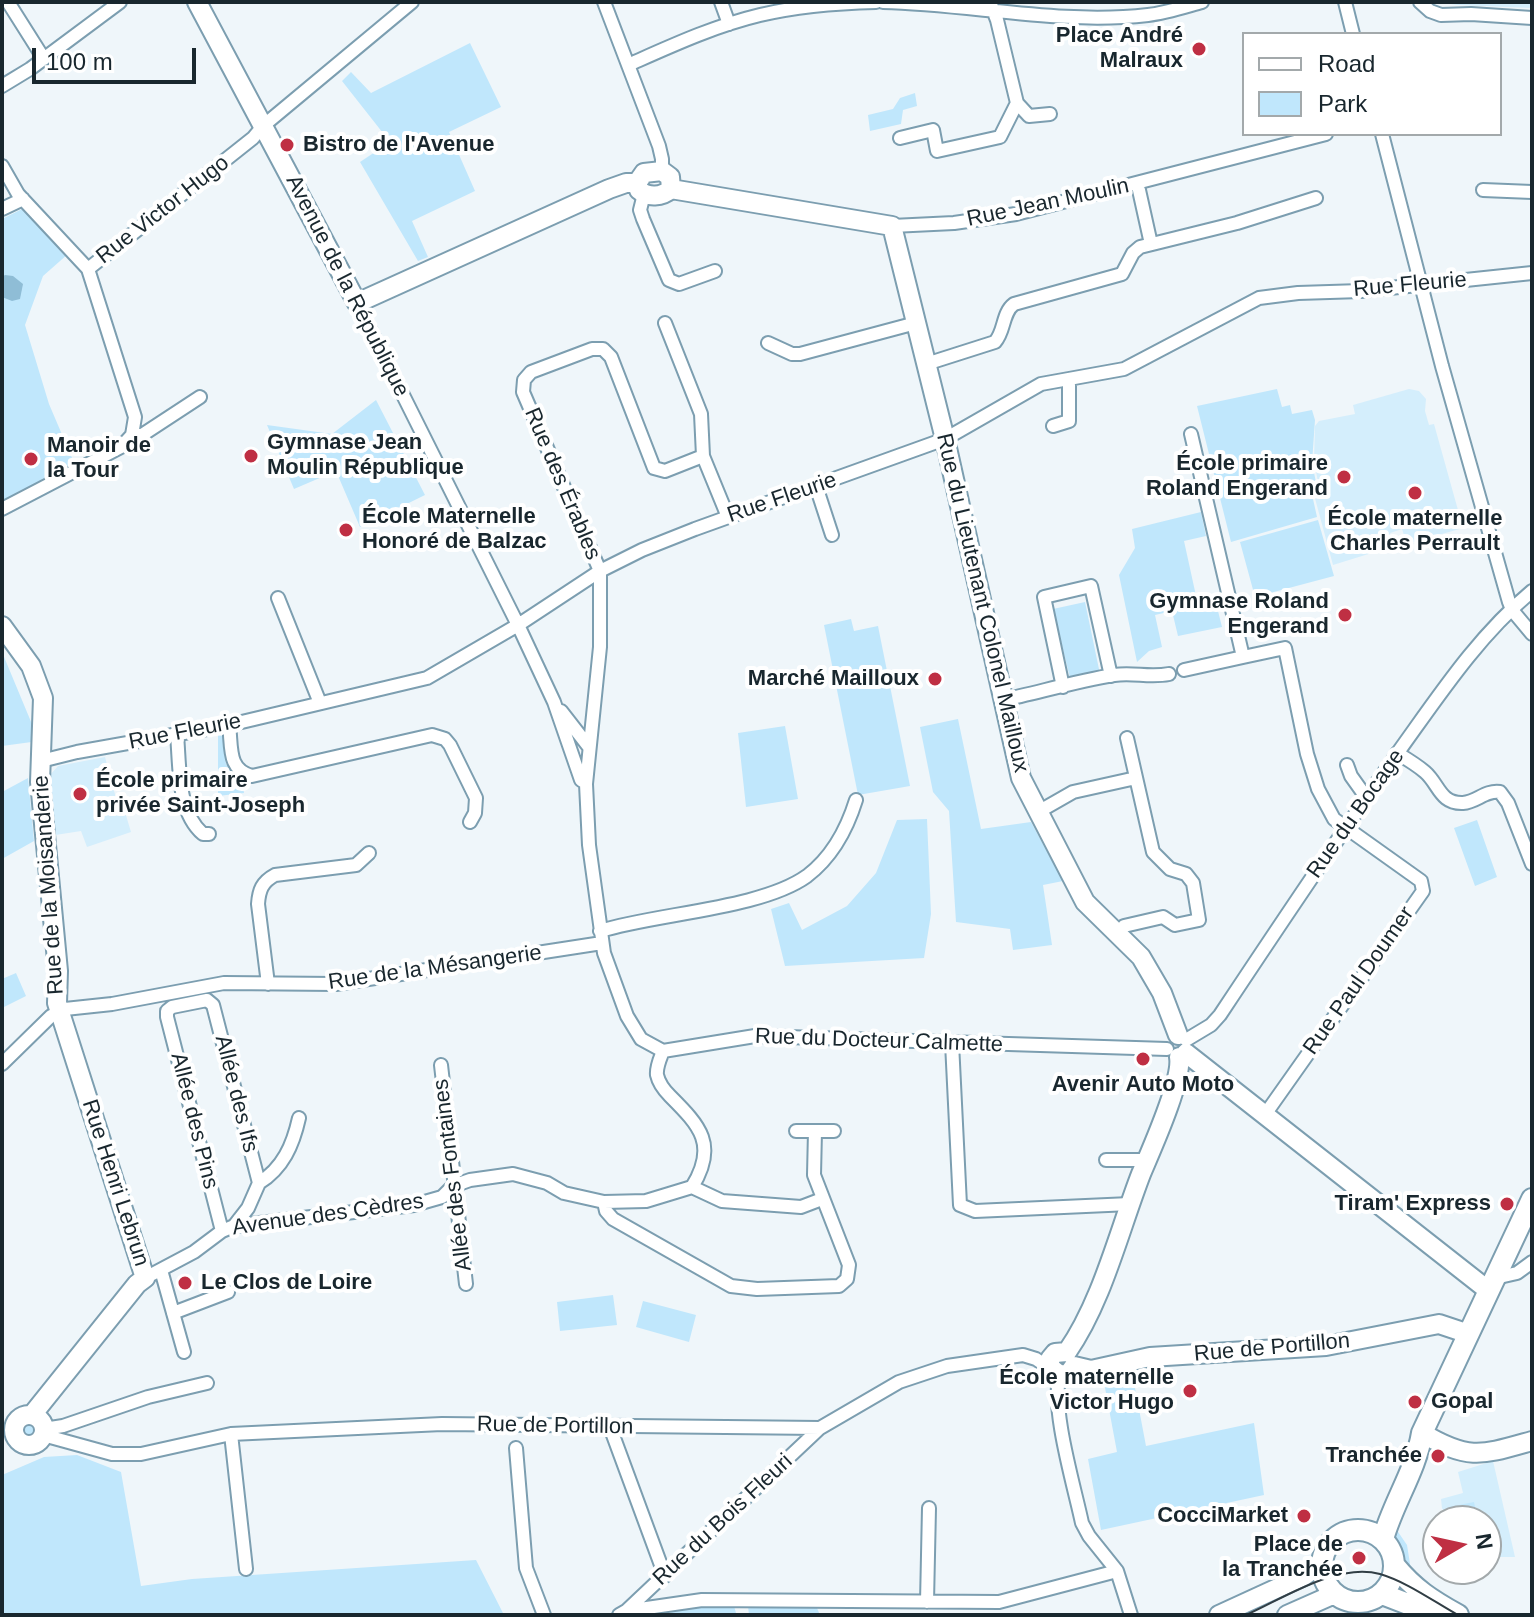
<!DOCTYPE html>
<meta charset="utf-8">
<style>
body{margin:0}
#map{position:relative;width:1534px;height:1617px;overflow:hidden;background:#eff6fa;font-family:Helvetica,sans-serif}
canvas{display:block}
.frame{position:absolute;inset:0;border:4px solid #19272e;pointer-events:none}
.legend{position:absolute;left:1242px;top:32px;width:260px;height:104px;box-sizing:border-box;background:#fff;border:2px solid #a3a9ab;margin:0;padding:10px 14px;list-style:none;font-size:24px;color:#19272e}
.legend li{display:flex;align-items:center;gap:16px;height:40px}
.legend b{width:40px;border:2px solid #a3a9ab}
.north{position:absolute;left:1422px;top:1505px;width:80px;height:80px;box-sizing:border-box;background:#fff;border:2px solid #a3a9ab;border-radius:50%;rotate:81deg;font-size:22px;font-weight:700;line-height:32px;text-align:center;color:#19272e}
.north::after{content:'';display:block;margin:auto;width:28px;height:36px;background:#bf2f43;clip-path:polygon(50% 0,100% 100%,50% 72%,0 100%)}
.scale{position:absolute;left:32px;top:48px;width:164px;height:36px;box-sizing:border-box;border:4px solid #19272e;border-top:0;padding-left:10px;font-size:24px;line-height:28px;white-space:nowrap;color:#19272e;-webkit-text-stroke:6px #fff;paint-order:stroke}
</style>
<div id="map">
<canvas width="1534" height="1617"></canvas>
<div class="frame"></div>
<ul class="legend">
<li><b style="height:10px;background:#fff"></b>Road</li>
<li><b style="height:22px;background:#c0e7fc"></b>Park</li>
</ul>
<div class="north">N</div>
<div class="scale">100 m</div>
</div>
<script>
const g = document.querySelector('canvas').getContext('2d');
g.lineJoin = 'round';
function fillPath(path, color) { g.fillStyle = color; g.fill(path, 'evenodd'); }
function stroke(path, color, width, dash) { g.strokeStyle = color; g.lineWidth = width; g.lineCap = dash ? 'butt' : 'round'; g.setLineDash(dash || []); g.stroke(path); }
function label(font, color, halo, rows, align = 'center') {
  g.font = font + ' Helvetica,sans-serif'; g.lineWidth = 8; g.setLineDash([]); g.textBaseline = 'middle'; g.strokeStyle = halo; g.fillStyle = color; for (const [text, x, y, turn = 0] of rows) {
    g.save(); g.translate(x, y); g.rotate((+turn || 0) * Math.PI / 180); g.textAlign = isNaN(turn) ? turn : align; if (halo) g.strokeText(text, 0, 0); g.fillText(text, 0, 0); g.restore();
  }
}
const built = new Path2D(`
 M 1435,2 L 1532,2 L 1532,8 L 1458,5 Z
 M 1409,389 L 1419,391 L 1426,399 L 1425,411 L 1429,425 L 1434,424 L 1463,528 L 1407,544 L 1402,529 L 1390,533 L 1394,545 L 1391,547 L 1333,565 L 1313,491 L 1319,488 L 1314,460 L 1315,426 L 1319,421 L 1355,414 L 1353,405 Z
 M 105,757 L 120,813 L 125,812 L 131,832 L 87,847 L 81,831 L 49,836 L 44,777 L 50,775 L 58,766 Z
 M 1493,1461 L 1515,1557 L 1486,1557 L 1486,1521 L 1450,1521 L 1442,1508 L 1441,1499 L 1463,1493 L 1458,1472 Z`);
const green = new Path2D(`
 M 470,43 L 501,107 L 449,132 L 475,191 L 412,221 L 428,257 L 418,261 L 360,162 L 390,142 L 342,81 L 351,72 L 371,93 Z
 M 915,93 L 917,106 L 903,110 L 901,124 L 870,131 L 868,115 L 893,109 L 900,98 Z
 M 24,208 L 68,254 L 43,276 L 25,325 L 49,404 L 75,465 L 2,505 L 2,219 Z
 M 1277,389 L 1282,407 L 1290,405 L 1292,414 L 1312,410 L 1315,420 L 1312,463 L 1317,487 L 1311,490 L 1317,517 L 1231,542 L 1197,406 Z
 M 376,400 L 425,495 L 360,527 L 336,471 L 294,489 L 267,425 L 332,434 Z
 M 1201,512 L 1206,536 L 1184,541 L 1198,605 L 1216,603 L 1222,627 L 1178,636 L 1172,611 L 1155,615 L 1162,647 L 1149,651 L 1137,662 L 1119,575 L 1135,548 L 1132,529 Z
 M 1318,520 L 1334,576 L 1255,597 L 1240,542 Z
 M 1085,602 L 1100,674 L 1070,678 L 1053,609 Z
 M 851,619 L 854,631 L 878,626 L 910,786 L 858,795 L 824,625 Z
 M 2,652 L 39,741 L 2,746 Z
 M 958,719 L 981,829 L 1031,822 L 1063,881 L 1043,885 L 1052,945 L 1013,950 L 1010,929 L 956,922 L 949,811 L 933,792 L 920,727 Z
 M 785,726 L 798,799 L 746,807 L 738,733 Z
 M 218,734 L 224,737 L 226,764 L 242,780 L 244,793 L 218,796 Z
 M 28,778 L 34,841 L 2,859 L 2,792 Z
 M 927,819 L 931,914 L 924,958 L 785,966 L 771,909 L 789,903 L 802,930 L 847,906 L 876,873 L 897,820 Z
 M 1477,820 L 1497,877 L 1475,886 L 1454,828 Z
 M 16,973 L 26,996 L 2,1008 L 2,979 Z
 M 613,1295 L 617,1325 L 560,1331 L 557,1302 Z
 M 643,1301 L 696,1315 L 689,1342 L 636,1327 Z
 M 1132,1372 L 1146,1446 L 1254,1423 L 1264,1495 L 1101,1530 L 1088,1459 L 1117,1452 L 1103,1377 Z
 M19 1430a10 10 0 1 1 20 0a10 10 0 1 1-20 0Z
 M 77,1455 L 121,1472 L 141,1586 L 192,1579 L 476,1560 L 504,1615 L 2,1615 L 2,1475 L 44,1457 Z
 M 1474,1502 L 1478,1521 L 1452,1521 L 1449,1507 Z
 M 1392,1523 L 1407,1545 L 1411,1570 L 1401,1565 L 1393,1540 Z
 M 704,1606 L 734,1606 L 736,1613 L 729,1615 L 656,1615 Z
 M 748,1606 L 817,1608 L 820,1615 L 749,1615 Z`);
const water = new Path2D(`
 M 5,275 L 13,276 L 23,284 L 20,299 L 12,301 L 2,297 L 2,277 Z`);
const street = new Path2D(`
 M 8,2 L 44,59
 M 604,2 L 659,146 L 662,159 L 662,171
 M 721,2 L 729,24
 M 883,2 C 971,4 1060,25 1148,15 C 1166,13 1184,7 1202,2
 M 1345,2 L 1353,34
 M 1420,2 L 1430,11 L 1441,15 L 1471,14 L 1532,18
 M 628,65 C 671,46 714,26 760,15 C 798,6 837,3 876,2
 M 2,86 L 30,69 L 120,2
 M 1017,103 L 1029,116 L 1050,114
 M 1382,134 L 1442,366 L 1509,602 L 1512,610 L 1532,634
 M 900,138 L 933,130 L 937,151 L 1000,137 L 1017,103 L 997,20 L 990,2
 M 2,166 L 18,194 L 88,269 L 135,417 L 132,435 L 121,447 L 2,509
 M 1139,190 L 1151,244
 M 1483,190 L 1532,192
 M 644,194 L 640,210 L 643,219 L 669,280 L 679,284 L 715,271
 M 2,209 L 23,199
 M 892,226 L 954,223 L 1016,214 L 1326,134
 M 88,269 L 253,138 L 263,126 L 412,2
 M 357,303 L 518,625 L 554,702 L 581,780 L 586,783
 M 665,323 L 701,414 L 703,456 L 728,517
 M 768,343 L 792,354 L 800,354 L 916,323
 M 926,364 L 995,342 C 1005,331 1002,313 1014,304 L 1122,274 L 1133,253 L 1140,247 L 1237,223 L 1316,198
 M 1053,426 L 1069,421 L 1069,379
 M 1191,434 L 1243,657 L 1285,648 L 1307,754 L 1318,789 L 1334,819 L 1421,881 L 1423,891 L 1264,1116
 M 132,435 L 142,435 L 200,397
 M 703,456 L 665,471 L 654,468 L 611,357 L 603,349 L 592,349 L 531,372 L 524,380 L 523,392 L 600,571 L 600,647 L 586,784 L 589,845 L 604,953 L 627,1016 L 641,1039 L 663,1051 L 755,1036 L 1167,1049
 M 816,486 L 832,535
 M 278,598 L 320,703
 M 1184,670 L 1243,657
 M 1063,687 L 1044,597 L 1091,586 L 1111,676
 M 1003,700 C 1040,692 1077,681 1114,675 C 1134,672 1149,678 1169,674
 M 561,711 L 589,747
 M 229,725 C 232,746 227,770 252,776 L 432,735 L 445,739 L 450,745 L 476,798 L 475,813 L 470,822
 M 177,735 C 180,767 177,812 203,834 L 209,834
 M 1397,753 C 1407,759 1417,765 1425,772 C 1439,784 1440,804 1463,803 C 1477,802 1485,790 1500,792 L 1508,803 L 1532,864
 M 41,761 L 77,752 L 229,725 L 427,678 L 518,625 L 600,571 L 642,550 L 695,529 L 945,439 L 1041,384 L 1124,369 L 1259,298 L 1298,293 L 1361,291 L 1532,273
 M 1347,765 L 1351,776 L 1366,797
 M 1038,812 L 1073,792 L 1136,778
 M 600,931 C 658,913 761,909 807,876 C 832,857 847,829 856,800
 M 1118,934 L 1124,926 L 1163,917 L 1175,925 L 1199,920 L 1193,883 L 1186,874 L 1170,869 L 1153,852 L 1127,738
 M 268,984 L 258,904 C 259,890 262,882 275,875 L 356,865 L 369,853
 M 1186,1040 L 1211,1025 L 1220,1015 C 1279,926 1338,838 1399,751 C 1440,694 1478,636 1532,591
 M 952,1043 L 960,1205 L 975,1211 L 1130,1204
 M 2,1064 L 51,1016 L 65,1009 L 112,1004 L 224,983 L 336,984 L 602,943
 M 441,1065 L 466,1284
 M 796,1131 L 834,1131
 M 1106,1160 L 1147,1160
 M 259,1183 C 283,1168 293,1145 299,1118
 M 692,1187 L 722,1201 L 801,1207 L 822,1199
 M 604,1202 L 606,1211 L 613,1219 L 731,1286 L 757,1289 L 839,1286 L 847,1279 L 849,1265 L 814,1175 L 815,1131
 M 222,1231 L 167,1017 L 167,1011 L 172,1007 L 207,1000 L 213,1005 L 259,1183 L 248,1208 L 234,1226
 M 161,1270 L 184,1352
 M 145,1278 L 194,1252 L 222,1231 L 234,1226 L 414,1205 L 442,1197 L 453,1186 L 470,1180 L 513,1174 L 547,1183 L 564,1193 L 604,1202 L 646,1201 L 692,1187 C 718,1145 700,1126 670,1096 C 664,1090 659,1084 657,1075 C 656,1067 660,1059 663,1051
 M 1495,1278 L 1517,1273 L 1532,1262
 M 173,1313 L 228,1292
 M 1060,1375 C 1050,1406 1075,1489 1082,1523 L 1089,1536 L 1117,1571 L 1131,1615
 M 610,1427 L 665,1576
 M 44,1429 L 63,1426 L 148,1397 L 207,1383
 M 231,1434 L 246,1569
 M 43,1435 L 112,1454 L 141,1454 L 231,1434 L 442,1424 L 820,1428 L 899,1382 L 947,1366 L 1023,1355 L 1036,1359 L 1052,1370
 M 516,1448 L 526,1568 L 544,1615
 M 927,1602 L 929,1508
 M 626,1611 L 820,1428
 M 619,1615 L 626,1611 L 702,1600 L 999,1602 L 1117,1571`);
const secondary = new Path2D(`
 M 197,2 L 357,303 L 609,189 L 626,183 L 637,183
 M 637,183 L 644,173 L 662,171 L 670,177 L 671,189
 M 637,183 L 639,190 C 648,198 662,197 671,189
 M 671,189 L 892,226 L 945,439 L 1021,778 L 1085,902 L 1141,957 L 1162,993 L 1178,1035
 M 2,626 L 31,666 L 43,698 L 40,782 L 58,971 L 57,1003 L 145,1278 L 137,1284 L 32,1415
 M 1186,1053 L 1489,1291
 M 1067,1352 C 1102,1302 1119,1231 1141,1174 C 1151,1150 1183,1080 1179,1057
 M 1067,1352 L 1055,1353 L 1050,1359 L 1050,1367 L 1060,1375 L 1069,1373 L 1074,1366
 M 1074,1366 L 1091,1370 L 1150,1357 L 1326,1346 L 1439,1324 L 1469,1334
 M14 1430a15 15 0 1 1 30 0a15 15 0 1 1-30 0Z
 M 1422,1433 C 1469,1461 1482,1455 1532,1441
 M 1219,1615 L 1304,1576 L 1322,1563
 M 1287,1615 L 1330,1596 L 1337,1596`);
const primary = new Path2D(`
 M1322 1566a36 36 0 1 1 72 0a36 36 0 1 1-72 0Z
 M 1383,1539 C 1393,1503 1416,1470 1422,1433 L 1532,1199
 M 1395,1566 C 1414,1589 1431,1600 1458,1615
 M 1382,1594 L 1434,1614`);
const tram = new Path2D(`
 M 1246,1615 C 1284,1598 1338,1562 1380,1574 C 1407,1582 1433,1601 1458,1615`);
const markers = [
 [1199,49,8,"#bf2f43"],
 [287,145,8,"#bf2f43"],
 [251,456,8,"#bf2f43"],
 [31,459,8,"#bf2f43"],
 [1344,477,8,"#bf2f43"],
 [1415,493,8,"#bf2f43"],
 [346,530,8,"#bf2f43"],
 [1345,615,8,"#bf2f43"],
 [935,679,8,"#bf2f43"],
 [80,794,8,"#bf2f43"],
 [1143,1059,8,"#bf2f43"],
 [1507,1204,8,"#bf2f43"],
 [185,1283,8,"#bf2f43"],
 [1190,1391,8,"#bf2f43"],
 [1415,1402,8,"#bf2f43"],
 [1438,1456,8,"#bf2f43"],
 [1304,1516,8,"#bf2f43"],
 [1359,1558,8,"#bf2f43"]
];
const poiNames = [
 ["Place André",1183,36],
 ["Malraux",1183,61],
 ["Bistro de l'Avenue",303,145,"left"],
 ["Gymnase Jean",267,443,"left"],
 ["Moulin République",267,468,"left"],
 ["Manoir de",47,446,"left"],
 ["la Tour",47,471,"left"],
 ["École primaire",1328,464],
 ["Roland Engerand",1328,489],
 ["École Maternelle",362,517,"left"],
 ["Honoré de Balzac",362,542,"left"],
 ["École maternelle",1415,519,"center"],
 ["Charles Perrault",1415,544,"center"],
 ["Gymnase Roland",1329,602],
 ["Engerand",1329,627],
 ["Marché Mailloux",919,679],
 ["École primaire",96,781,"left"],
 ["privée Saint-Joseph",96,806,"left"],
 ["Avenir Auto Moto",1143,1085,"center"],
 ["Tiram' Express",1491,1204],
 ["Le Clos de Loire",201,1283,"left"],
 ["École maternelle",1174,1378],
 ["Victor Hugo",1174,1403],
 ["Gopal",1431,1402,"left"],
 ["Tranchée",1422,1456],
 ["CocciMarket",1288,1516],
 ["Place de",1343,1545],
 ["la Tranchée",1343,1570]
];
const streetNames = [
 ["Rue Jean Moulin",1048,203,-12],
 ["Rue Victor Hugo",163,210,-38],
 ["Rue Fleurie",1410,285,-5],
 ["Avenue de la République",347,286,63],
 ["Rue des Érables",562,484,67],
 ["Rue Fleurie",782,498,-19],
 ["Rue du Lieutenant Colonel Mailloux",982,603,77],
 ["Rue Fleurie",185,732,-11],
 ["Rue du Bocage",1356,814,-55],
 ["Rue de la Moisanderie",49,885,-94],
 ["Rue de la Mésangerie",435,968,-8],
 ["Rue Paul Doumer",1359,981,-55],
 ["Rue du Docteur Calmette",879,1041,2],
 ["Allée des Ifs",236,1094,76],
 ["Allée des Pins",194,1121,76],
 ["Allée des Fontaines",453,1175,-97],
 ["Rue Henri Lebrun",115,1183,72],
 ["Avenue des Cèdres",328,1215,-8],
 ["Rue de Portillon",1272,1348,-5],
 ["Rue de Portillon",555,1426,1],
 ["Rue du Bois Fleuri",723,1520,-43]
];
fillPath(built, '#d4eefc');
fillPath(green, '#c0e7fc');
fillPath(water, '#8fbdd6');
stroke(street, '#7c9eb0', 16);
stroke(secondary, '#7c9eb0', 22);
stroke(primary, '#7c9eb0', 24);
stroke(street, '#fff', 12);
stroke(secondary, '#fff', 18);
stroke(primary, '#fff', 20);
stroke(tram, '#313e45', 2);
for (const [x, y, r, color] of markers) { const dot = new Path2D(); dot.arc(x, y, r, 0, 2 * Math.PI); g.fillStyle = color; g.fill(dot); stroke(dot, '#fff', 3); }
label('bold 22px', '#19272e', '#fff', poiNames, 'right');
label('22px', '#19272e', '#fff', streetNames);
</script>
